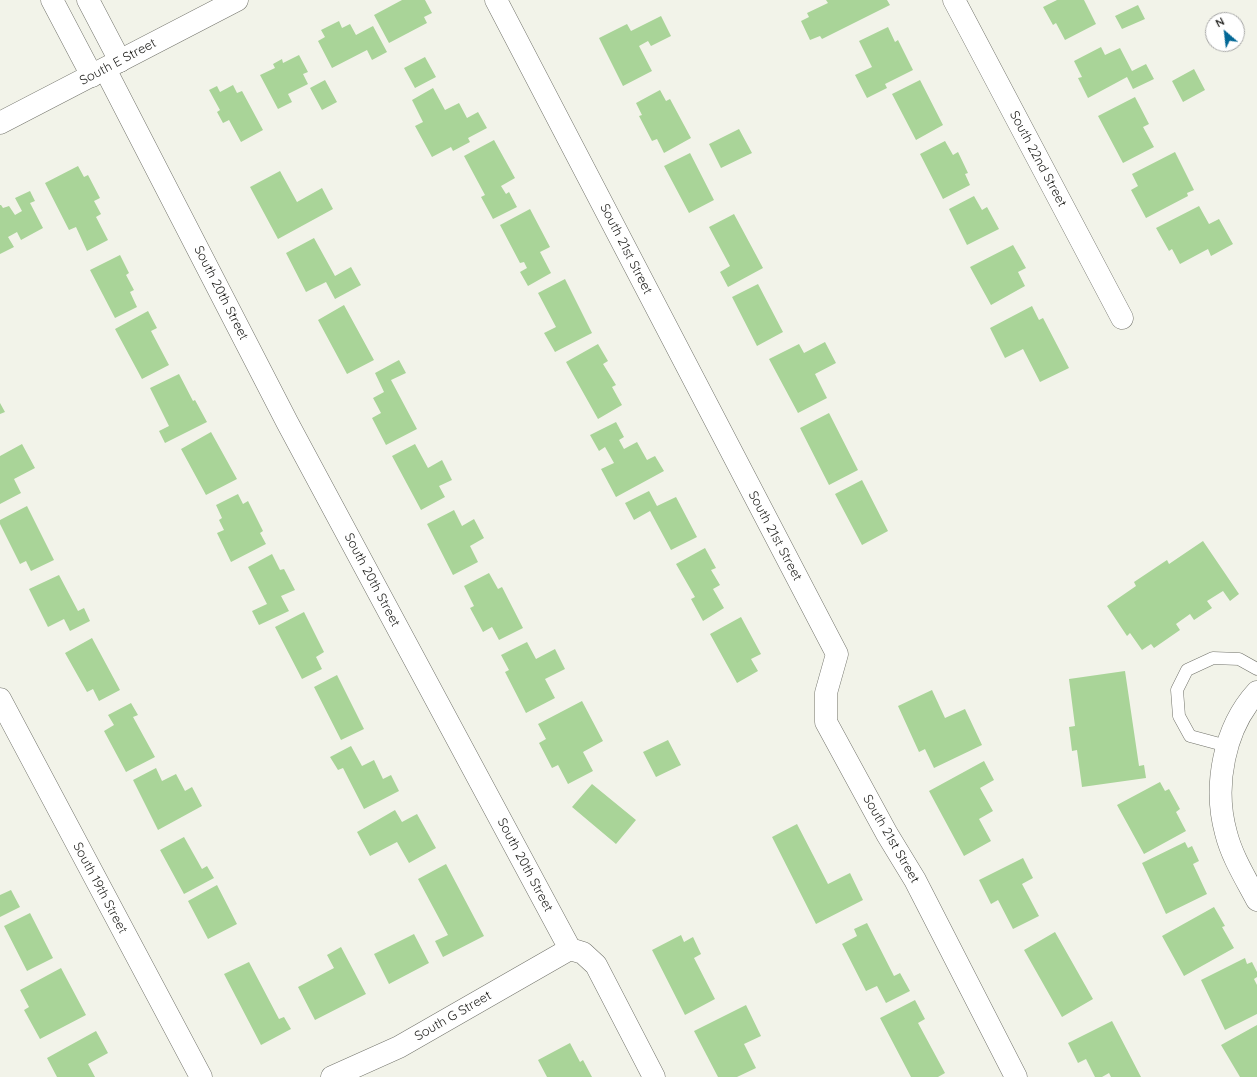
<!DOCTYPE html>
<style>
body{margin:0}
#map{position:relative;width:1257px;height:1077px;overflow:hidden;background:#f2f3e9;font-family:Quicksand,sans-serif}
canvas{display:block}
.north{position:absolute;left:1205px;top:12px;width:40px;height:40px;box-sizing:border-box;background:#fff;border:1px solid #a7a7a6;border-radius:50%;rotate:332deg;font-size:11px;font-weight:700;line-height:16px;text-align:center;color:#242421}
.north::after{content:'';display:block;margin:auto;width:14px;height:18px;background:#036896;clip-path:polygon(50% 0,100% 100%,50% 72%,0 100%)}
</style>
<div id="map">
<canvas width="1257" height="1077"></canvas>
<div class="north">N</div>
</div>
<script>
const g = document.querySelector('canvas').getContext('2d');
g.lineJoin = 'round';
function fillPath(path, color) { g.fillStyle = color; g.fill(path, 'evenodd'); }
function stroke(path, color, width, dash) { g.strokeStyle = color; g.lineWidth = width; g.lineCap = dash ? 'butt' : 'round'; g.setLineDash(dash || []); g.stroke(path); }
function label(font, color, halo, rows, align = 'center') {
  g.font = font + ' Quicksand,sans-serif'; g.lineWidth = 3; g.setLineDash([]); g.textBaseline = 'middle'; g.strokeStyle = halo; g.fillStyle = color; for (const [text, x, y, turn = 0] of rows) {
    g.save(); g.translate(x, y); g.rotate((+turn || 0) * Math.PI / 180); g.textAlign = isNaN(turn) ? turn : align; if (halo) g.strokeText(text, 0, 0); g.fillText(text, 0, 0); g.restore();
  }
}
const building = new Path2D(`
 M 402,0 L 425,0 L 432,13 L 424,17 L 427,23 L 389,43 L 374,15 Z
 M 826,0 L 887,0 L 890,5 L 822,39 L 820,36 L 810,40 L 801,21 L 809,17 L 807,13 L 828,3 Z
 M 1057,0 L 1084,0 L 1096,24 L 1065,40 L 1056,23 L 1053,25 L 1043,7 Z
 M 1138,5 L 1145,19 L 1122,29 L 1115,16 Z
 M 661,16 L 671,36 L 651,46 L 648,41 L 639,46 L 652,71 L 623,86 L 599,38 L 627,24 L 631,31 Z
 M 339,21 L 342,28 L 350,24 L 356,35 L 373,26 L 387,52 L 372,60 L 367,50 L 332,68 L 318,41 L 325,37 L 321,30 Z
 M 888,27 L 895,42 L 898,40 L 913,70 L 885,84 L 887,88 L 867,98 L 855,75 L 872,67 L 859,41 Z
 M 1101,47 L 1105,55 L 1120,48 L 1132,71 L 1146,64 L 1154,79 L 1133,89 L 1127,77 L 1088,98 L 1078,78 L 1082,77 L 1074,61 Z
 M 299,55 L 308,72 L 303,74 L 308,84 L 288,94 L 292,102 L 278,109 L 260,75 L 275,68 L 273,64 L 282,59 L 283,63 Z
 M 425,57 L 436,77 L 415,88 L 404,68 Z
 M 1194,69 L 1205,90 L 1183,102 L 1172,81 Z
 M 325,80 L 337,102 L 322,110 L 310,88 Z
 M 920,80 L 943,125 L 916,140 L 892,94 Z
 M 233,85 L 237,93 L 242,91 L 263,130 L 241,142 L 229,120 L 223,123 L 217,112 L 220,110 L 209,90 L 217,86 L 220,92 Z
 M 433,88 L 445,110 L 459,103 L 467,118 L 478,112 L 487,128 L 468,138 L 470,142 L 453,151 L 451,147 L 432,157 L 415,126 L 423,122 L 412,100 Z
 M 660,90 L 666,101 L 670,99 L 691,138 L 664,153 L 657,139 L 652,141 L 639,116 L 642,115 L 636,103 Z
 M 1135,97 L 1149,124 L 1143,127 L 1154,147 L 1123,163 L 1098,116 Z
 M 739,129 L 752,153 L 721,168 L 709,144 Z
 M 494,140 L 515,178 L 501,186 L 506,194 L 509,192 L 517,207 L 493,219 L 481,197 L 485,195 L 464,156 Z
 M 945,141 L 953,155 L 958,152 L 968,173 L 965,174 L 970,185 L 943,199 L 920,154 Z
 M 1175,152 L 1194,190 L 1187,193 L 1188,196 L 1146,218 L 1131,190 L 1138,186 L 1132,174 Z
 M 690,153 L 714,200 L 689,213 L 664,166 Z
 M 78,166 L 84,177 L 88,175 L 100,198 L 94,201 L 101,214 L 96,217 L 108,240 L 87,251 L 76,227 L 69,230 L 45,183 Z
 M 280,171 L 297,202 L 322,188 L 333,209 L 278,239 L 250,187 Z
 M 30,191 L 35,201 L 30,203 L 43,228 L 21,240 L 17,232 L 8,237 L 14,247 L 0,254 L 0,205 L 1,205 L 3,208 L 9,206 L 15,215 L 22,211 L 15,198 Z
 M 974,196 L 982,210 L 987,207 L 999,229 L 967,245 L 949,209 Z
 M 1199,206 L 1209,224 L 1219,219 L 1233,244 L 1211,256 L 1208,249 L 1180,264 L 1172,249 L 1169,251 L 1156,228 Z
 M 530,209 L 550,247 L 540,252 L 551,273 L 528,286 L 520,272 L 527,268 L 524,262 L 520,263 L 500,225 Z
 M 734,214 L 763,268 L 728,287 L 720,272 L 730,266 L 709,227 Z
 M 314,238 L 335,276 L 351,267 L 361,285 L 335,299 L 326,282 L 306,292 L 286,253 Z
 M 1013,245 L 1026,268 L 1018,272 L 1025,286 L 991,305 L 970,267 Z
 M 120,255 L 129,273 L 126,275 L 134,290 L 130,292 L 137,307 L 115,318 L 90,270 Z
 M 565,279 L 592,333 L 555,352 L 544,333 L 556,327 L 538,293 Z
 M 758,284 L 783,332 L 757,346 L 732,297 Z
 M 344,305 L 374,360 L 347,374 L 318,320 Z
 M 1032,306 L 1039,320 L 1043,318 L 1069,368 L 1040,382 L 1023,349 L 1005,358 L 990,328 Z
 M 148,311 L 157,328 L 151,331 L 169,365 L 142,379 L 115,329 Z
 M 825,342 L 836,363 L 815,374 L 827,398 L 798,413 L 769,359 L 799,344 L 804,353 Z
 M 598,344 L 608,361 L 603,364 L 616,385 L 612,387 L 622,405 L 598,419 L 566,362 Z
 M 399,360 L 406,373 L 391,380 L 417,429 L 386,445 L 372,418 L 381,413 L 373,398 L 384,392 L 375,373 Z
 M 179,374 L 193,401 L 195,400 L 207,422 L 165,443 L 159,431 L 169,426 L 150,388 Z
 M 0,403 L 5,412 L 0,414 Z
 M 829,413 L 858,470 L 829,485 L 800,428 Z
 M 616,422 L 624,437 L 619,440 L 624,449 L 637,442 L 647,460 L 655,456 L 664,471 L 616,497 L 601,469 L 614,463 L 605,447 L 599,451 L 590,435 Z
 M 211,432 L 237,479 L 206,495 L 181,449 Z
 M 22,444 L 35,468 L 14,479 L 21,493 L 0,504 L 0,456 Z
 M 415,444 L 428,468 L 442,460 L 452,480 L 439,486 L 445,497 L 421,510 L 392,456 Z
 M 862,480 L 888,531 L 862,545 L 835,494 Z
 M 649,491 L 657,506 L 676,497 L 697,537 L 671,550 L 650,511 L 634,520 L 625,503 Z
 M 238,494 L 243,504 L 248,501 L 263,531 L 260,533 L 266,544 L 231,562 L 217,533 L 224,530 L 219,520 L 222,518 L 216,505 Z
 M 27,506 L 54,560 L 31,571 L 26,561 L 20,564 L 0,524 L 0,520 Z
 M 454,510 L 462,526 L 474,519 L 484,538 L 470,546 L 478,562 L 453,575 L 427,524 Z
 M 1203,541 L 1239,594 L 1230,601 L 1223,591 L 1207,601 L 1212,608 L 1194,620 L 1190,614 L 1176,624 L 1180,630 L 1154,648 L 1151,644 L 1142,650 L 1130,633 L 1127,636 L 1107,606 L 1136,586 L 1134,582 L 1167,560 L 1169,564 Z
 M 705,548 L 716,568 L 711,570 L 720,585 L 713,589 L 724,608 L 703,621 L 691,599 L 695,597 L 676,564 Z
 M 272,554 L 280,570 L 284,569 L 295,590 L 281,596 L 289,611 L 259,625 L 252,611 L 267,604 L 248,567 Z
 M 489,573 L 498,589 L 502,587 L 523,628 L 499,640 L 492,627 L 483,632 L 470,608 L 474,606 L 464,586 Z
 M 59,575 L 78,611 L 84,608 L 90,621 L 70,631 L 64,619 L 48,627 L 29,589 Z
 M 304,612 L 324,652 L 316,657 L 322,669 L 302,679 L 275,627 Z
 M 741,617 L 761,654 L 751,659 L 758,671 L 737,683 L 710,634 Z
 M 92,638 L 120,690 L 99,701 L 93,689 L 87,692 L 65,653 Z
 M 527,642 L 536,659 L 555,649 L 565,669 L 545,679 L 555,698 L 526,713 L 505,672 L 509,670 L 501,655 Z
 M 1125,671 L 1139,766 L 1144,765 L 1146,778 L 1082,787 L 1077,750 L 1072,751 L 1069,727 L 1075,726 L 1069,679 Z
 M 337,675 L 364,729 L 341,740 L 314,687 Z
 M 932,690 L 945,718 L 965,709 L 982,745 L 934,768 L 925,749 L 919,752 L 898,706 Z
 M 582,701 L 603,741 L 583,752 L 593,771 L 568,784 L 558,765 L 552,768 L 539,743 L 546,739 L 538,724 Z
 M 131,703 L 138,715 L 133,717 L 155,757 L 126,772 L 104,731 L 114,725 L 108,715 Z
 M 668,740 L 681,765 L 656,777 L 643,752 Z
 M 351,746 L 362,766 L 374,760 L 383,779 L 391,775 L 399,791 L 364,809 L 343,768 L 338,770 L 330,757 Z
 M 984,761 L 994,780 L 980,788 L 993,811 L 979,819 L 991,841 L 964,856 L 929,791 Z
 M 156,768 L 162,781 L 176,774 L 185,791 L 192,787 L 202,806 L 158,830 L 133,780 Z
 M 1160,782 L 1165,791 L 1169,789 L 1180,809 L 1176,812 L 1186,831 L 1144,854 L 1117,805 Z
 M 592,784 L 636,820 L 616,844 L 572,807 Z
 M 395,810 L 402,822 L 417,814 L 436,848 L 409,863 L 397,842 L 370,856 L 357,832 Z
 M 797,824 L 828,884 L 850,873 L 863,900 L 816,924 L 772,837 Z
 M 184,837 L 202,869 L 207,866 L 214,878 L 184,894 L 160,850 Z
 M 1185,842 L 1188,848 L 1192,846 L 1199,861 L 1193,864 L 1207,894 L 1166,914 L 1142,863 Z
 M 1023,858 L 1033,878 L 1022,884 L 1039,916 L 1013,929 L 998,900 L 991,904 L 979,880 Z
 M 446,864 L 484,936 L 443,957 L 435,941 L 448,935 L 418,879 Z
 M 217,885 L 237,924 L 208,939 L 188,901 Z
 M 11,890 L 20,907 L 0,917 L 0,895 Z
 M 1214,907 L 1225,926 L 1222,927 L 1234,948 L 1184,976 L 1162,936 Z
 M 30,913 L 53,958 L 27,971 L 4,926 Z
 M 867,923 L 894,976 L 900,973 L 910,991 L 886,1003 L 877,986 L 866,991 L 842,944 L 857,936 L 854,929 Z
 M 1055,932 L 1093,999 L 1062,1017 L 1024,950 Z
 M 414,934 L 429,963 L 389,984 L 374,954 Z
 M 681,935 L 684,942 L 693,937 L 701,954 L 694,958 L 715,999 L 685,1015 L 652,950 Z
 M 341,947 L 366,994 L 315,1020 L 298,987 L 334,968 L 327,955 Z
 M 1245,958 L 1247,964 L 1252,962 L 1257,972 L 1257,977 L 1254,979 L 1257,985 L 1257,1014 L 1225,1030 L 1201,980 Z
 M 249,962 L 279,1019 L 284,1017 L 291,1029 L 261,1045 L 224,974 Z
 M 61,968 L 86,1015 L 40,1039 L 24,1010 L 29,1007 L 20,990 Z
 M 915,1000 L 925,1019 L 918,1023 L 945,1073 L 938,1077 L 911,1077 L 880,1018 Z
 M 746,1005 L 761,1036 L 744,1044 L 756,1068 L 737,1077 L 718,1077 L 694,1031 Z
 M 1112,1021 L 1141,1077 L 1111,1077 L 1109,1073 L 1102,1077 L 1095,1077 L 1086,1059 L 1078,1063 L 1068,1043 Z
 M 1257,1025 L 1257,1077 L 1240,1077 L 1221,1045 Z
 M 96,1031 L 108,1053 L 88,1064 L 95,1077 L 57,1077 L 47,1058 Z
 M 570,1043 L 580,1062 L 583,1060 L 592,1077 L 547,1077 L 538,1060 Z`);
const service = new Path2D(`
 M 1227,746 L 1190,736 L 1179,716 L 1177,690 L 1187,670 L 1213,658 L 1239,659 L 1257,669`);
const minor = new Path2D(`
 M 52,0 L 92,76
 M 88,0 L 120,61
 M 496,0 L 837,654 L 826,693 L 826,722 L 887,834 L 915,880 L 1016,1077
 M 954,0 L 1122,318
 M 105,69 L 287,422 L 570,949 L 583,953 L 596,965 L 654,1077
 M 1257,692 C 1224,728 1213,786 1226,833 C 1232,857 1246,879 1257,900
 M 0,699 L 201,1077
 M 332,1077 L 399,1047 L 570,949`);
const tertiary = new Path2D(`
 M 0,123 L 237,0`);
const streetNames = [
 ["South E Street",118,62,-28],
 ["South 22nd Street",1038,159,62],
 ["South 21st Street",626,249,63],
 ["South 20th Street",221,293,63],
 ["South 21st Street",775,536,62],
 ["South 20th Street",372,580,62],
 ["South 21st Street",891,839,60],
 ["South 20th Street",525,865,62],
 ["South 19th Street",100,888,62],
 ["South G Street",453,1016,-30]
];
fillPath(building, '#a9d498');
stroke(service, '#72736b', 13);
stroke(minor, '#72736b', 23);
stroke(tertiary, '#72736b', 23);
stroke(service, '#fff', 12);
stroke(minor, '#fff', 22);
stroke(tertiary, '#fff', 22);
label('13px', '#242421', '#fff', streetNames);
</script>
